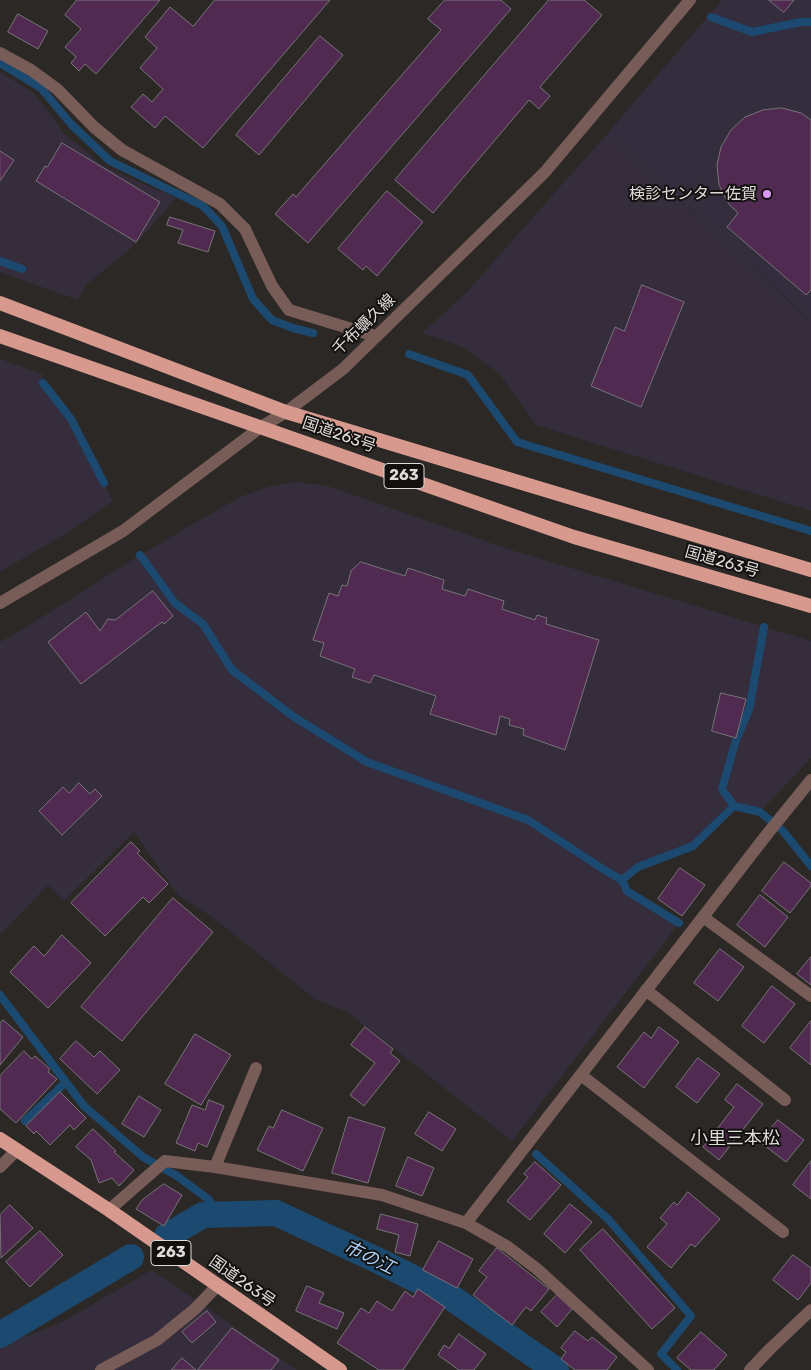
<!DOCTYPE html>
<meta charset="utf-8">
<style>
body{margin:0}
canvas{display:block;background:#2b2825}
</style>
<canvas width="811" height="1370"></canvas>
<script>
const g = document.querySelector('canvas').getContext('2d');
g.lineJoin = 'round';
function fillPath(path, color) { g.fillStyle = color; g.fill(path, 'evenodd'); }
function stroke(path, color, width, dash) { g.strokeStyle = color; g.lineWidth = width; g.lineCap = dash ? 'butt' : 'round'; g.setLineDash(dash || []); g.stroke(path); }
function label(font, color, halo, rows, align = 'center') {
  g.font = font + ' Rubik,"Noto Sans JP",sans-serif'; g.lineWidth = 4; g.setLineDash([]); g.textBaseline = 'middle'; g.strokeStyle = halo; g.fillStyle = color; for (const [text, x, y, turn = 0] of rows) {
    g.save(); g.translate(x, y); g.rotate((+turn || 0) * Math.PI / 180); g.textAlign = isNaN(turn) ? turn : align; if (halo) g.strokeText(text, 0, 0); g.fillText(text, 0, 0); g.restore();
  }
}
const commercial = new Path2D(`
 M 0,72 L 35,94 L 64,133 L 103,166 L 176,198 L 136,244 L 86,285 L 78,300 L 0,272 Z
 M 607,134 L 808,319 L 811,316 L 811,511 L 536,425 L 499,373 L 461,346 L 422,333 L 465,294 Z
 M 0,359 L 42,374 L 43,383 L 71,419 L 113,501 L 68,532 L 0,572 Z
 M 297,482 L 328,486 L 505,548 L 811,641 L 811,758 L 760,812 L 734,806 L 693,846 L 638,867 L 622,880 L 627,891 L 679,923 L 512,1141 L 346,1011 L 316,1000 L 215,919 L 178,895 L 134,832 L 64,901 L 48,885 L 0,935 L 0,642 L 25,628 L 140,555 L 240,497 L 268,487 Z
 M 152,1270 L 297,1370 L 0,1370 L 0,1346 L 60,1323 Z`);
const medical = new Path2D(`
 M 722,0 L 811,0 L 811,316 L 809,319 L 607,134 Z`);
const stream = new Path2D(`
 M 711,17 L 752,32 L 801,22 L 811,22
 M 0,63 L 41,88 L 71,124 L 110,161 L 203,206 L 222,226 L 253,299 L 272,320 L 293,328 L 313,333
 M 0,261 L 22,269
 M 409,354 L 468,375 L 517,442 L 811,531
 M 43,383 L 71,419 L 104,483
 M 140,555 L 175,603 L 203,624 L 232,670 L 294,717 L 367,762 L 528,820 L 606,871 L 622,880 L 627,891 L 679,923
 M 734,806 L 722,789 L 736,740 L 749,710 L 764,627
 M 622,880 L 638,867 L 693,846 L 734,806 L 760,812 L 783,831 L 811,866
 M 0,995 L 84,1106 L 143,1157 L 177,1176 L 208,1199 L 221,1215
 M 25,1121 L 66,1082
 M 536,1154 L 609,1220 L 691,1316 L 661,1354 L 677,1370`);
const canal = new Path2D(`
 M 167,1236 L 203,1215 L 276,1213 L 381,1262 L 449,1296 L 556,1370
 M 0,1335 L 131,1257`);
const building = new Path2D(`
 M 77,0 L 160,0 L 96,74 L 85,64 L 79,71 L 71,63 L 76,57 L 65,47 L 81,29 L 65,15 Z
 M 215,0 L 330,0 L 203,148 L 165,116 L 155,128 L 131,107 L 143,94 L 152,102 L 163,89 L 140,68 L 157,48 L 145,37 L 170,7 L 193,26 Z
 M 445,0 L 501,0 L 511,9 L 308,243 L 275,214 L 293,194 L 296,197 L 441,30 L 428,19 Z
 M 549,0 L 584,0 L 602,15 L 540,87 L 550,96 L 539,109 L 529,100 L 433,213 L 395,180 Z
 M 769,0 L 794,0 L 784,12 Z
 M 18,14 L 48,31 L 38,49 L 8,32 Z
 M 320,36 L 343,55 L 259,155 L 236,135 Z
 M 782,108 L 801,113 L 811,120 L 811,290 L 806,295 L 727,227 L 738,213 L 728,203 L 719,185 L 717,165 L 721,147 L 731,130 L 745,117 L 763,110 Z
 M 62,143 L 160,202 L 136,242 L 36,181 L 45,166 L 47,167 Z
 M 0,151 L 14,160 L 0,181 Z
 M 387,191 L 423,222 L 377,276 L 366,266 L 363,270 L 338,249 Z
 M 170,217 L 215,231 L 208,252 L 178,243 L 183,230 L 167,225 Z
 M 642,285 L 684,302 L 641,407 L 591,386 L 615,327 L 624,331 Z
 M 361,562 L 405,576 L 408,568 L 444,580 L 442,589 L 465,596 L 468,589 L 504,601 L 502,609 L 535,620 L 537,615 L 547,618 L 546,624 L 599,640 L 565,750 L 523,735 L 524,729 L 509,725 L 510,719 L 500,716 L 496,735 L 430,714 L 436,696 L 374,675 L 370,683 L 352,677 L 355,669 L 320,656 L 324,643 L 313,640 L 329,593 L 338,596 L 342,585 L 347,586 L 351,571 Z
 M 153,591 L 173,616 L 164,624 L 162,622 L 81,684 L 48,642 L 86,612 L 100,631 L 108,619 L 115,620 Z
 M 721,693 L 746,699 L 736,738 L 712,731 Z
 M 79,783 L 90,794 L 95,789 L 102,796 L 62,835 L 39,811 L 63,787 L 69,793 Z
 M 131,842 L 140,851 L 137,853 L 168,884 L 149,903 L 143,897 L 105,936 L 71,903 Z
 M 784,862 L 811,883 L 811,886 L 790,913 L 762,891 Z
 M 680,868 L 705,885 L 682,916 L 658,899 Z
 M 760,895 L 788,917 L 765,947 L 737,925 Z
 M 173,898 L 213,932 L 122,1041 L 81,1007 Z
 M 62,935 L 91,963 L 48,1008 L 10,972 L 34,946 L 44,956 Z
 M 720,949 L 744,967 L 718,1001 L 694,983 Z
 M 811,957 L 811,985 L 797,974 Z
 M 772,986 L 795,1004 L 764,1043 L 742,1026 Z
 M 3,1020 L 23,1037 L 0,1065 L 0,1024 Z
 M 811,1021 L 811,1065 L 790,1048 Z
 M 365,1027 L 393,1049 L 390,1053 L 400,1061 L 364,1106 L 350,1095 L 375,1063 L 351,1045 Z
 M 659,1027 L 679,1042 L 644,1088 L 617,1067 L 644,1032 L 651,1038 Z
 M 195,1034 L 231,1055 L 201,1105 L 165,1084 Z
 M 76,1041 L 94,1057 L 100,1051 L 120,1070 L 97,1094 L 60,1059 Z
 M 24,1051 L 32,1059 L 35,1056 L 50,1069 L 48,1072 L 57,1079 L 16,1123 L 0,1109 L 0,1076 Z
 M 698,1058 L 720,1074 L 697,1103 L 676,1087 Z
 M 737,1084 L 763,1104 L 719,1160 L 703,1147 L 734,1107 L 725,1100 Z
 M 60,1092 L 86,1118 L 74,1130 L 70,1125 L 50,1145 L 36,1131 L 34,1134 L 26,1126 Z
 M 139,1096 L 161,1110 L 144,1137 L 122,1124 Z
 M 209,1100 L 224,1106 L 207,1147 L 198,1143 L 195,1151 L 176,1143 L 192,1105 L 205,1110 Z
 M 282,1110 L 323,1128 L 303,1171 L 257,1150 L 269,1126 L 273,1128 Z
 M 429,1112 L 456,1129 L 442,1151 L 415,1134 Z
 M 349,1117 L 385,1128 L 368,1183 L 332,1173 Z
 M 778,1120 L 804,1140 L 786,1162 L 760,1142 Z
 M 93,1129 L 116,1151 L 114,1152 L 134,1170 L 119,1186 L 112,1178 L 99,1183 L 91,1160 L 76,1147 Z
 M 408,1157 L 434,1168 L 422,1196 L 396,1186 Z
 M 811,1161 L 811,1199 L 793,1185 Z
 M 535,1162 L 561,1185 L 530,1220 L 507,1201 L 528,1177 L 524,1174 Z
 M 164,1184 L 182,1195 L 164,1226 L 136,1209 L 142,1200 Z
 M 688,1192 L 720,1219 L 695,1247 L 691,1244 L 671,1268 L 647,1247 L 667,1224 L 660,1218 L 674,1202 L 677,1205 Z
 M 570,1204 L 592,1222 L 565,1253 L 544,1234 Z
 M 10,1205 L 33,1228 L 1,1258 L 0,1215 Z
 M 381,1214 L 418,1224 L 410,1256 L 395,1252 L 399,1235 L 377,1229 Z
 M 603,1229 L 675,1308 L 652,1329 L 580,1250 Z
 M 40,1231 L 63,1255 L 30,1287 L 6,1262 Z
 M 439,1241 L 473,1259 L 457,1288 L 423,1270 Z
 M 497,1248 L 549,1289 L 531,1311 L 526,1307 L 512,1325 L 473,1295 L 487,1277 L 479,1271 Z
 M 793,1255 L 811,1268 L 811,1283 L 798,1300 L 773,1280 Z
 M 307,1286 L 324,1293 L 319,1303 L 344,1313 L 337,1329 L 296,1311 Z
 M 418,1289 L 445,1307 L 403,1370 L 379,1370 L 337,1343 L 361,1308 L 369,1313 L 377,1301 L 392,1311 L 405,1291 L 413,1297 Z
 M 557,1295 L 572,1309 L 557,1327 L 541,1312 Z
 M 207,1311 L 216,1322 L 192,1343 L 182,1332 Z
 M 232,1328 L 279,1360 L 271,1370 L 198,1370 Z
 M 575,1331 L 588,1341 L 592,1337 L 617,1357 L 607,1370 L 575,1370 L 561,1359 L 566,1352 L 561,1348 Z
 M 701,1332 L 727,1355 L 714,1370 L 691,1370 L 677,1358 Z
 M 459,1334 L 486,1354 L 474,1370 L 459,1370 L 438,1355 L 444,1345 L 449,1348 Z
 M 182,1358 L 196,1370 L 172,1370 Z`);
const service = new Path2D(`
 M 646,990 L 785,1100
 M 581,1075 L 783,1232
 M 215,1167 L 256,1068`);
const minor = new Path2D(`
 M 0,53 L 31,70 L 57,89 L 94,127 L 122,150 L 220,204 L 245,229 L 272,286 L 289,310 L 375,336
 M 703,917 L 811,996
 M 0,1167 L 16,1151
 M 109,1210 L 165,1161 L 215,1167 L 382,1195 L 466,1223 L 508,1247 L 537,1269 L 648,1370
 M 466,1223 L 768,833 L 811,780
 M 101,1370 L 157,1340 L 195,1309 L 217,1286
 M 750,1370 L 770,1349 L 811,1310`);
const tertiary = new Path2D(`
 M 0,603 L 123,531 L 261,427 L 286,412 L 343,369 L 545,172 L 690,0`);
const trunk = new Path2D(`
 M 0,303 L 286,412 L 811,570
 M 0,336 L 574,537 L 811,606
 M 0,1139 L 109,1210 L 340,1370`);
const markers = [
 [767,194,5,"#db99f5"]
];
const shields = [
 [404,476,40],
 [171,1253,40]
];
const shieldNames = [
 ["263",404,476],
 ["263",171,1253]
];
const poiNames = [
 ["検診センター佐賀",757,194]
];
const streetNames = [
 ["千布蠣久線",364,325,-44],
 ["国道263号",339,435,19],
 ["国道263号",722,562,16],
 ["国道263号",242,1282,35]
];
const neighbourhoodNames = [
 ["小里三本松",735,1139]
];
const waterNames = [
 ["市の江",369,1258,26]
];
fillPath(commercial, '#352c3c');
fillPath(medical, '#332d3d');
stroke(stream, '#1c4970', 8);
stroke(canal, '#1c4970', 26);
fillPath(building, '#512a52');
stroke(building, '#777477', 1);
stroke(service, '#785c57', 12);
stroke(minor, '#785c57', 12);
stroke(tertiary, '#785c57', 12);
stroke(trunk, '#d7998e', 14);
for (const [x, y, r, color] of markers) { const dot = new Path2D(); dot.arc(x, y, r, 0, 2 * Math.PI); g.fillStyle = color; g.fill(dot); stroke(dot, '#131110', 2); }
for (const [x, y, w] of shields) { const box = new Path2D(); box.roundRect(x - w / 2, y - 12.5, w, 25, 4); g.fillStyle = '#131110'; g.fill(box); stroke(box, '#dfdddb', 1); }
label('bold 15px', '#dfdddb', null, shieldNames);
label('16px', '#dfdddb', '#131110', poiNames, 'right');
label('16px', '#dfdddb', '#131110', streetNames);
label('18px', '#dfdddb', '#131110', neighbourhoodNames);
label('italic 18px', '#a9d0f6', '#131110', waterNames);
</script>
